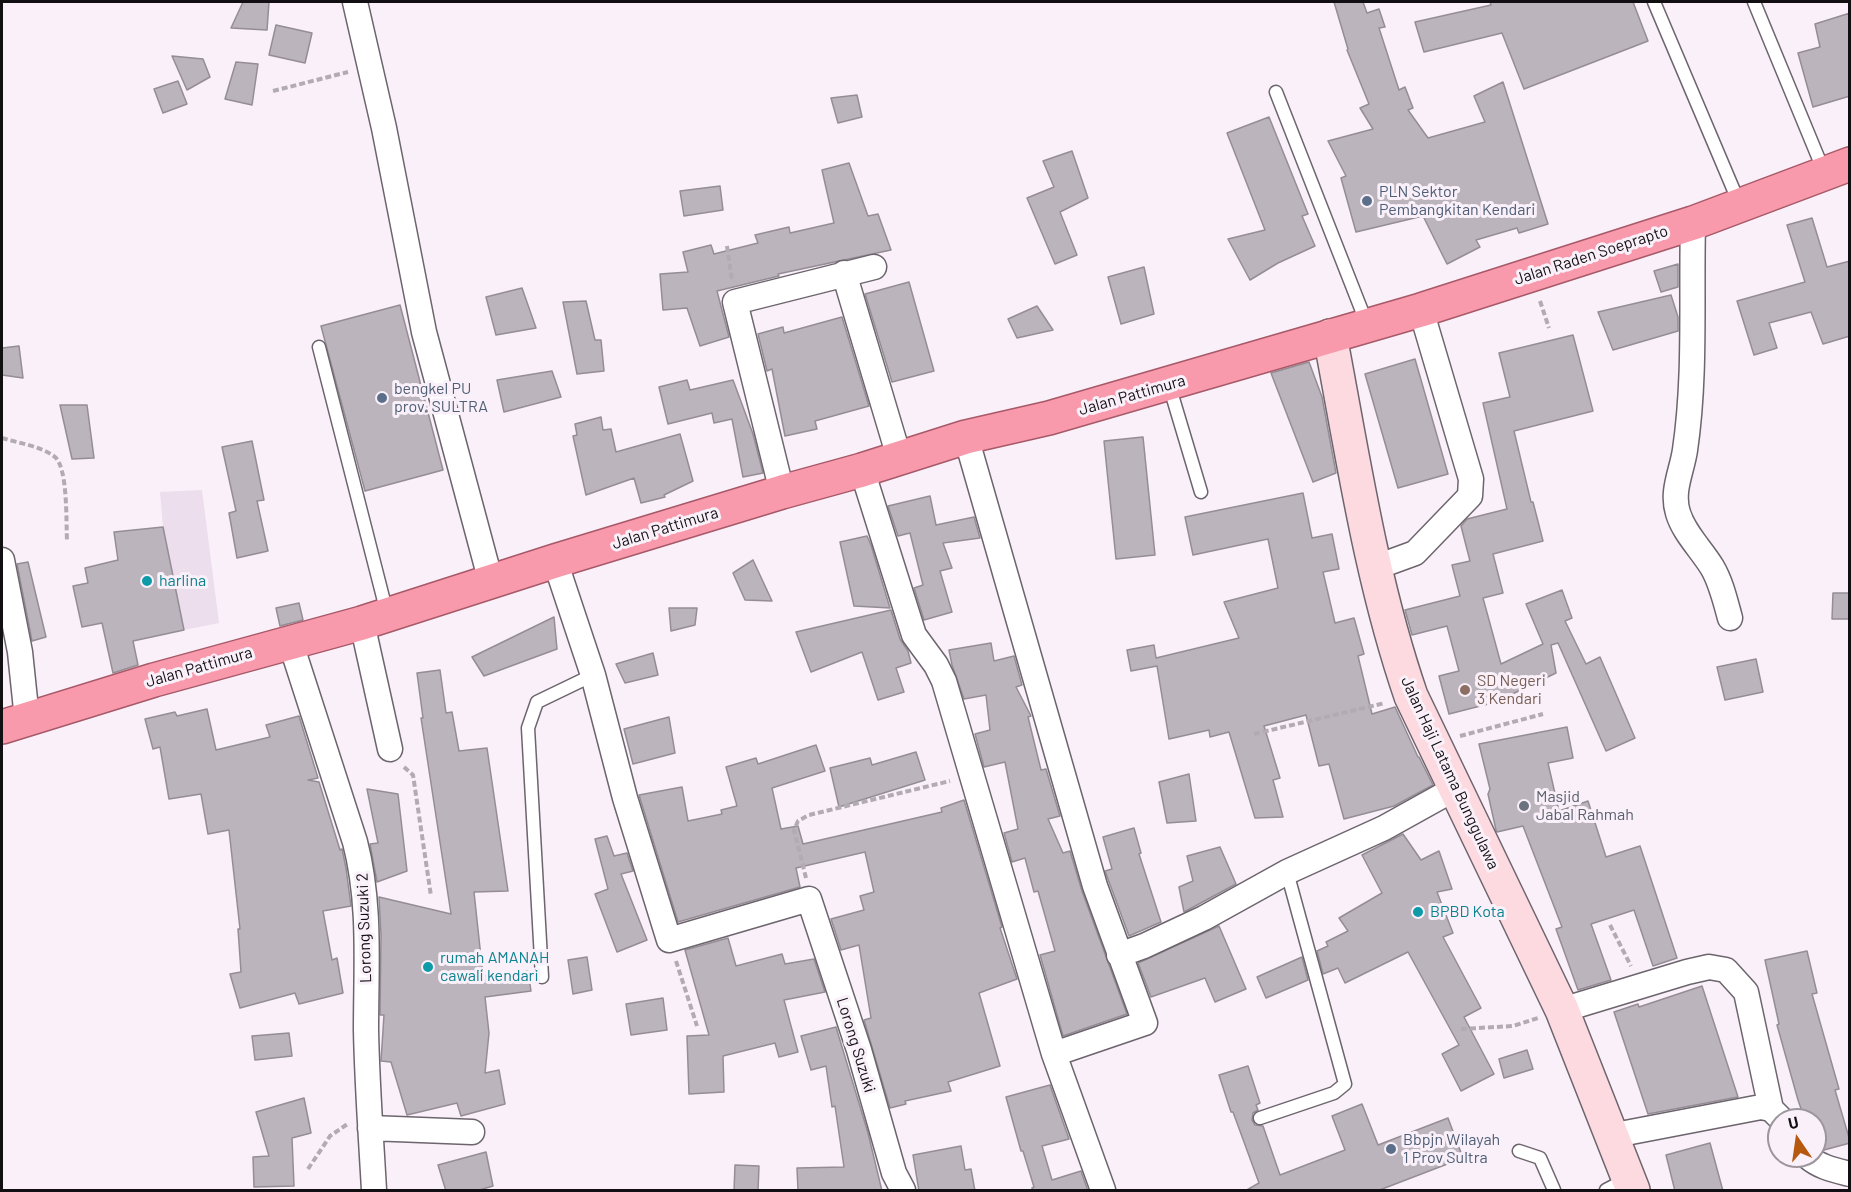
<!DOCTYPE html>
<style>
body{margin:0}
#map{position:relative;width:1851px;height:1192px;overflow:hidden;background:#f9f0f9;font-family:Barlow,sans-serif}
canvas{display:block}
.frame{position:absolute;inset:0;border:3px solid #120f12;pointer-events:none}
.north{position:absolute;left:1767px;top:1108px;width:60px;height:60px;box-sizing:border-box;background:#f9f0f9;border:2px solid #9d969d;border-radius:50%;rotate:347deg;font-size:16px;font-weight:700;line-height:24px;text-align:center;color:#120f12}
.north::after{content:'';display:block;margin:auto;width:21px;height:27px;background:#b7580f;clip-path:polygon(50% 0,100% 100%,50% 72%,0 100%)}
</style>
<div id="map">
<canvas width="1851" height="1192"></canvas>
<div class="frame"></div>
<div class="north">U</div>
</div>
<script>
const g = document.querySelector('canvas').getContext('2d');
g.lineJoin = 'round';
function fillPath(path, color) { g.fillStyle = color; g.fill(path, 'evenodd'); }
function stroke(path, color, width, dash) { g.strokeStyle = color; g.lineWidth = width; g.lineCap = dash ? 'butt' : 'round'; g.setLineDash(dash || []); g.stroke(path); }
function label(font, color, halo, rows, align = 'center') {
  g.font = font + ' Barlow,sans-serif'; g.lineWidth = 6; g.setLineDash([]); g.textBaseline = 'middle'; g.strokeStyle = halo; g.fillStyle = color; for (const [text, x, y, turn = 0] of rows) {
    g.save(); g.translate(x, y); g.rotate((+turn || 0) * Math.PI / 180); g.textAlign = isNaN(turn) ? turn : align; if (halo) g.strokeText(text, 0, 0); g.fillText(text, 0, 0); g.restore();
  }
}
const built = new Path2D(`
 M 202,490 L 219,623 L 184,630 L 163,527 L 160,492 Z`);
const building = new Path2D(`
 M 243,2 L 269,2 L 267,30 L 231,28 Z
 M 1334,2 L 1363,2 L 1367,13 L 1379,9 L 1385,27 L 1379,28 L 1399,90 L 1405,87 L 1413,108 L 1408,110 L 1428,138 L 1485,122 L 1474,96 L 1503,82 L 1548,224 L 1519,233 L 1517,228 L 1476,240 L 1480,247 L 1447,264 L 1423,216 L 1356,232 L 1341,178 L 1346,176 L 1328,141 L 1373,129 L 1360,108 L 1369,104 L 1347,50 L 1348,49 Z
 M 1490,2 L 1633,2 L 1648,41 L 1524,89 L 1502,33 L 1424,52 L 1415,22 L 1491,5 Z
 M 1850,13 L 1850,96 L 1813,107 L 1798,53 L 1820,47 L 1815,24 Z
 M 276,25 L 312,33 L 305,63 L 269,55 Z
 M 172,56 L 203,59 L 210,77 L 187,90 Z
 M 236,62 L 258,64 L 252,105 L 225,99 Z
 M 178,81 L 187,104 L 163,113 L 154,89 Z
 M 857,95 L 862,117 L 838,123 L 831,98 Z
 M 1269,117 L 1308,214 L 1302,216 L 1315,246 L 1278,263 L 1250,280 L 1228,239 L 1265,230 L 1227,133 Z
 M 1072,151 L 1088,198 L 1060,212 L 1077,255 L 1055,264 L 1027,198 L 1054,187 L 1043,161 Z
 M 849,163 L 868,216 L 878,214 L 891,250 L 778,274 L 779,276 L 717,291 L 729,337 L 700,346 L 687,308 L 663,310 L 660,274 L 688,272 L 683,252 L 711,245 L 714,254 L 758,243 L 755,235 L 789,227 L 790,233 L 834,223 L 822,170 Z
 M 720,186 L 723,210 L 684,216 L 680,191 Z
 M 1812,218 L 1827,267 L 1850,261 L 1850,336 L 1823,344 L 1811,312 L 1769,323 L 1777,348 L 1754,355 L 1737,301 L 1805,282 L 1787,225 Z
 M 1678,264 L 1678,287 L 1661,292 L 1654,271 Z
 M 1144,267 L 1154,314 L 1121,324 L 1108,277 Z
 M 909,282 L 934,371 L 892,382 L 865,294 Z
 M 522,288 L 536,328 L 496,335 L 486,297 Z
 M 1671,295 L 1678,317 L 1678,331 L 1613,350 L 1598,312 Z
 M 586,301 L 595,340 L 601,340 L 604,371 L 577,374 L 563,302 Z
 M 400,305 L 443,470 L 365,491 L 321,326 Z
 M 1037,306 L 1053,330 L 1017,338 L 1008,319 Z
 M 842,317 L 869,406 L 815,421 L 817,429 L 785,436 L 772,369 L 767,371 L 758,334 L 783,327 L 784,333 Z
 M 1573,335 L 1593,411 L 1514,431 L 1531,502 L 1533,502 L 1543,541 L 1493,554 L 1503,593 L 1483,598 L 1501,664 L 1543,644 L 1526,604 L 1562,590 L 1572,618 L 1565,621 L 1586,664 L 1600,657 L 1635,738 L 1606,751 L 1558,643 L 1551,645 L 1556,673 L 1496,702 L 1449,714 L 1439,676 L 1459,671 L 1447,626 L 1412,635 L 1405,610 L 1460,596 L 1452,565 L 1470,561 L 1461,526 L 1467,519 L 1507,509 L 1483,403 L 1510,397 L 1499,353 Z
 M 19,346 L 23,378 L 2,375 L 2,348 Z
 M 1415,359 L 1448,474 L 1398,488 L 1365,374 Z
 M 1309,362 L 1322,397 L 1336,473 L 1313,482 L 1271,373 Z
 M 552,371 L 561,397 L 504,412 L 497,380 Z
 M 687,380 L 690,390 L 733,380 L 753,434 L 763,473 L 743,477 L 732,419 L 714,423 L 712,413 L 668,424 L 659,387 Z
 M 60,405 L 87,405 L 94,458 L 72,459 Z
 M 601,417 L 603,430 L 611,429 L 616,452 L 680,434 L 693,481 L 664,495 L 665,497 L 641,503 L 634,478 L 586,495 L 573,436 L 577,435 L 575,424 Z
 M 1143,437 L 1155,555 L 1116,559 L 1104,441 Z
 M 252,441 L 264,500 L 257,501 L 268,551 L 237,558 L 229,513 L 236,511 L 222,447 Z
 M 1303,493 L 1312,538 L 1332,534 L 1339,569 L 1323,572 L 1335,623 L 1354,618 L 1364,654 L 1358,656 L 1372,714 L 1395,707 L 1418,757 L 1419,757 L 1433,785 L 1394,806 L 1344,819 L 1329,764 L 1319,766 L 1306,715 L 1264,726 L 1280,778 L 1273,780 L 1283,817 L 1255,818 L 1229,732 L 1210,737 L 1209,730 L 1169,739 L 1157,666 L 1131,671 L 1127,650 L 1154,645 L 1156,658 L 1239,638 L 1224,602 L 1278,588 L 1268,539 L 1193,555 L 1185,517 Z
 M 930,496 L 936,525 L 974,517 L 980,538 L 943,543 L 952,568 L 940,571 L 952,612 L 924,620 L 914,588 L 923,585 L 910,533 L 898,536 L 888,506 Z
 M 163,527 L 184,630 L 133,641 L 138,665 L 113,673 L 102,623 L 82,627 L 73,586 L 88,583 L 85,568 L 118,560 L 114,532 Z
 M 867,536 L 871,545 L 890,608 L 854,606 L 840,542 Z
 M 753,560 L 772,601 L 745,600 L 733,573 Z
 M 28,562 L 46,637 L 32,641 L 17,564 Z
 M 1833,593 L 1850,593 L 1850,619 L 1832,619 Z
 M 299,603 L 303,620 L 280,626 L 276,608 Z
 M 669,608 L 697,608 L 695,625 L 671,631 Z
 M 891,610 L 900,639 L 908,651 L 911,663 L 896,668 L 904,692 L 878,700 L 862,652 L 811,672 L 796,632 Z
 M 554,617 L 557,649 L 484,676 L 472,657 Z
 M 991,643 L 994,661 L 1014,656 L 1022,685 L 1016,687 L 1031,716 L 1028,717 L 1041,770 L 1046,769 L 1060,816 L 1048,819 L 1063,853 L 1070,851 L 1082,891 L 1127,1014 L 1063,1036 L 1040,955 L 1055,951 L 1038,891 L 1034,892 L 1025,858 L 1012,862 L 1004,833 L 1018,829 L 1005,762 L 984,767 L 975,734 L 990,730 L 986,695 L 964,699 L 952,665 L 949,650 Z
 M 653,653 L 658,675 L 625,683 L 616,664 Z
 M 1756,659 L 1763,692 L 1725,700 L 1717,667 Z
 M 440,670 L 446,713 L 452,712 L 459,751 L 487,748 L 508,891 L 474,892 L 483,976 L 528,971 L 531,991 L 485,997 L 489,1033 L 485,1073 L 499,1070 L 505,1104 L 461,1116 L 457,1103 L 407,1115 L 391,1062 L 381,1061 L 384,1015 L 380,1015 L 381,935 L 379,897 L 451,914 L 421,718 L 423,718 L 417,673 Z
 M 207,709 L 216,750 L 270,737 L 266,725 L 299,716 L 318,778 L 308,780 L 319,782 L 340,850 L 342,849 L 346,868 L 351,906 L 323,911 L 332,960 L 337,958 L 343,993 L 299,1004 L 295,993 L 240,1008 L 230,974 L 241,972 L 238,929 L 240,929 L 229,830 L 208,834 L 201,794 L 169,799 L 160,747 L 153,749 L 145,719 L 175,712 L 177,716 Z
 M 669,717 L 675,753 L 633,764 L 624,729 Z
 M 1567,727 L 1573,758 L 1548,763 L 1559,811 L 1588,801 L 1606,857 L 1640,846 L 1677,958 L 1653,966 L 1634,910 L 1591,924 L 1611,980 L 1578,990 L 1556,929 L 1562,927 L 1523,826 L 1497,832 L 1496,830 L 1488,794 L 1490,789 L 1479,744 Z
 M 816,745 L 825,771 L 772,788 L 781,829 L 798,826 L 803,844 L 942,812 L 941,808 L 964,800 L 1002,927 L 1000,928 L 1017,979 L 979,993 L 1000,1066 L 948,1082 L 951,1091 L 905,1101 L 906,1104 L 890,1108 L 864,1020 L 871,1018 L 859,945 L 841,950 L 831,919 L 864,910 L 860,896 L 874,892 L 865,852 L 796,868 L 800,887 L 678,922 L 639,795 L 682,787 L 688,821 L 722,814 L 721,810 L 737,806 L 726,767 L 756,758 L 758,764 Z
 M 916,752 L 925,780 L 839,807 L 830,768 L 870,758 L 872,765 Z
 M 1189,774 L 1196,821 L 1167,823 L 1159,782 Z
 M 367,789 L 398,794 L 407,871 L 377,882 L 370,844 L 378,843 Z
 M 1134,828 L 1141,853 L 1139,854 L 1161,922 L 1129,936 L 1105,871 L 1112,869 L 1103,837 Z
 M 1403,834 L 1421,860 L 1439,851 L 1452,889 L 1437,892 L 1453,933 L 1443,937 L 1481,1008 L 1464,1017 L 1494,1074 L 1461,1091 L 1442,1054 L 1459,1045 L 1408,952 L 1345,983 L 1338,968 L 1323,974 L 1317,951 L 1328,946 L 1326,942 L 1348,931 L 1339,918 L 1382,893 L 1362,855 Z
 M 607,836 L 614,856 L 627,853 L 633,871 L 621,874 L 647,940 L 617,952 L 595,894 L 608,889 L 595,839 Z
 M 1220,847 L 1236,884 L 1184,912 L 1179,887 L 1193,881 L 1187,856 Z
 M 1219,926 L 1246,989 L 1215,1002 L 1205,978 L 1151,997 L 1138,963 Z
 M 728,938 L 736,966 L 782,954 L 785,964 L 814,959 L 825,992 L 784,1000 L 798,1052 L 779,1057 L 775,1043 L 723,1056 L 724,1092 L 689,1094 L 687,1036 L 709,1035 L 685,950 Z
 M 1807,951 L 1817,993 L 1812,994 L 1839,1089 L 1835,1090 L 1850,1141 L 1850,1143 L 1824,1150 L 1815,1144 L 1815,1120 L 1805,1120 L 1798,1100 L 1777,1025 L 1779,1024 L 1765,960 Z
 M 587,957 L 592,990 L 573,994 L 568,960 Z
 M 1302,957 L 1308,980 L 1266,998 L 1257,977 Z
 M 1702,986 L 1738,1097 L 1648,1114 L 1614,1012 L 1638,1004 L 1639,1007 Z
 M 663,998 L 667,1030 L 631,1035 L 626,1004 Z
 M 836,1027 L 868,1133 L 882,1191 L 798,1191 L 797,1168 L 844,1167 L 835,1106 L 832,1107 L 826,1066 L 811,1070 L 801,1036 Z
 M 289,1033 L 292,1056 L 255,1060 L 252,1036 Z
 M 1527,1050 L 1533,1069 L 1504,1078 L 1499,1059 Z
 M 1248,1066 L 1260,1103 L 1256,1105 L 1258,1110 L 1253,1113 L 1252,1120 L 1255,1125 L 1263,1126 L 1280,1175 L 1345,1150 L 1332,1116 L 1362,1104 L 1378,1145 L 1448,1118 L 1463,1158 L 1377,1191 L 1245,1191 L 1259,1183 L 1233,1112 L 1231,1112 L 1219,1075 Z
 M 1050,1085 L 1069,1139 L 1042,1146 L 1052,1180 L 1081,1171 L 1088,1191 L 1032,1191 L 1032,1188 L 1034,1187 L 1023,1151 L 1021,1151 L 1006,1097 Z
 M 304,1098 L 311,1133 L 292,1138 L 294,1186 L 254,1187 L 253,1157 L 269,1156 L 256,1112 Z
 M 1710,1143 L 1723,1191 L 1675,1191 L 1666,1155 Z
 M 961,1146 L 965,1170 L 971,1169 L 975,1191 L 919,1191 L 913,1155 Z
 M 486,1152 L 493,1186 L 476,1191 L 446,1191 L 438,1165 Z
 M 735,1165 L 759,1166 L 758,1191 L 734,1191 Z`);
const path = new Path2D(`
 M 273,91 L 348,72
 M 727,246 L 732,281
 M 1540,301 L 1549,328
 M 2,438 C 18,443 41,446 55,457 C 68,468 66,522 67,540
 M 1254,734 L 1385,703
 M 1460,736 L 1543,714
 M 404,767 L 413,775 L 431,896
 M 806,878 L 794,830 L 798,821 L 809,815 L 950,781
 M 1610,925 L 1631,966
 M 676,961 L 697,1026
 M 1461,1029 L 1513,1026 L 1538,1018
 M 308,1169 L 330,1136 L 349,1123`);
const service = new Path2D(`
 M 1654,2 L 1740,205
 M 1754,2 L 1825,174
 M 1276,92 L 1367,324
 M 319,347 L 387,613
 M 1169,385 L 1201,492
 M 542,977 L 528,728 L 537,702 L 593,675
 M 1260,1118 L 1334,1093 L 1345,1084 L 1287,872
 M 1519,1151 L 1540,1158 L 1554,1190
 M 1606,1190 L 1627,1179`);
const minor = new Path2D(`
 M 355,2 L 384,128 L 424,332 L 491,582
 M 1693,223 C 1691,299 1696,375 1685,450 C 1682,471 1671,491 1678,513 C 1684,533 1701,549 1712,567 C 1721,582 1725,600 1730,618
 M 844,273 L 899,457
 M 966,437 L 1095,886 L 1145,1023 L 1054,1054
 M 862,470 L 914,635 L 936,665 L 944,681 L 1054,1054 L 1103,1190
 M 782,492 L 735,302 L 874,267
 M 2,560 L 20,652 L 27,719
 M 555,561 L 593,675 L 625,798 L 669,940 L 809,899 L 859,1050 L 894,1173 L 903,1190
 M 1374,568 L 1415,553 L 1470,496 L 1471,479 L 1421,310
 M 362,623 L 390,749
 M 290,641 L 355,842 C 371,903 366,967 366,1030 C 367,1083 371,1137 374,1190
 M 1119,955 L 1144,946 L 1204,918 L 1287,872 L 1384,828 L 1456,788
 M 1562,1010 L 1687,972 L 1709,967 L 1726,970 L 1746,992 L 1771,1109
 M 370,1128 L 472,1132
 M 1610,1136 L 1761,1107 L 1771,1109 L 1782,1120
 M 1807,1156 C 1819,1167 1834,1170 1850,1174`);
const secondary = new Path2D(`
 M 1330,336 C 1353,457 1371,580 1411,696 L 1562,1010 L 1633,1190`);
const trunk = new Path2D(`
 M 2,727 L 154,680 L 362,623 L 555,561 L 782,492 L 862,470 L 966,437 L 1049,418 L 1421,310 L 1693,223 L 1850,164`);
const markers = [
 [1367,201,6,"#5c6f8a"],
 [382,398,6,"#5c6f8a"],
 [147,581,6,"#0f9aa8"],
 [1465,690,6,"#8d6e63"],
 [1524,806,6,"#6b7280"],
 [1418,912,6,"#0f9aa8"],
 [428,967,6,"#0f9aa8"],
 [1391,1149,6,"#5c6f8a"]
];
const serviceNames = [
 ["PLN Sektor",1379,192],
 ["Pembangkitan Kendari",1379,210],
 ["bengkel PU",394,389],
 ["prov. SULTRA",394,407],
 ["Bbpjn Wilayah",1403,1140],
 ["1 Prov Sultra",1403,1158]
];
const streetNames = [
 ["Jalan Raden Soeprapto",1591,255,-18],
 ["Jalan Pattimura",1132,395,-16],
 ["Jalan Pattimura",665,528,-17],
 ["Jalan Pattimura",199,667,-16],
 ["Jalan Haji Latama Bunggulawa",1450,773,65],
 ["Lorong Suzuki 2",364,928,-92],
 ["Lorong Suzuki",856,1045,73]
];
const cultureNames = [
 ["harlina",159,581],
 ["BPBD Kota",1430,912],
 ["rumah AMANAH",440,958],
 ["cawali kendari",440,976]
];
const educationNames = [
 ["SD Negeri",1477,681],
 ["3 Kendari",1477,699]
];
const worshipNames = [
 ["Masjid",1536,797],
 ["Jabal Rahmah",1536,815]
];
fillPath(built, '#ecdeec');
fillPath(building, '#bcb4bc');
stroke(building, '#958d95', 1.5);
stroke(service, '#6d656d', 15);
stroke(minor, '#6d656d', 27);
stroke(secondary, '#6d656d', 36);
stroke(trunk, '#a75968', 36);
stroke(path, '#b2abb2', 4, [6, 3]);
stroke(service, '#fff', 12);
stroke(minor, '#fff', 24);
stroke(secondary, '#fdd9e0', 33);
stroke(trunk, '#f89aac', 33);
for (const [x, y, r, color] of markers) { const dot = new Path2D(); dot.arc(x, y, r, 0, 2 * Math.PI); g.fillStyle = color; g.fill(dot); stroke(dot, '#f9f0f9', 2); }
label('16px', '#4e5e75', '#f9f0f9', serviceNames, 'left');
label('16px', '#120f12', '#f9f0f9', streetNames);
label('16px', '#0d838f', '#f9f0f9', cultureNames, 'left');
label('16px', '#785e54', '#f9f0f9', educationNames, 'left');
label('16px', '#5b616d', '#f9f0f9', worshipNames, 'left');
</script>
